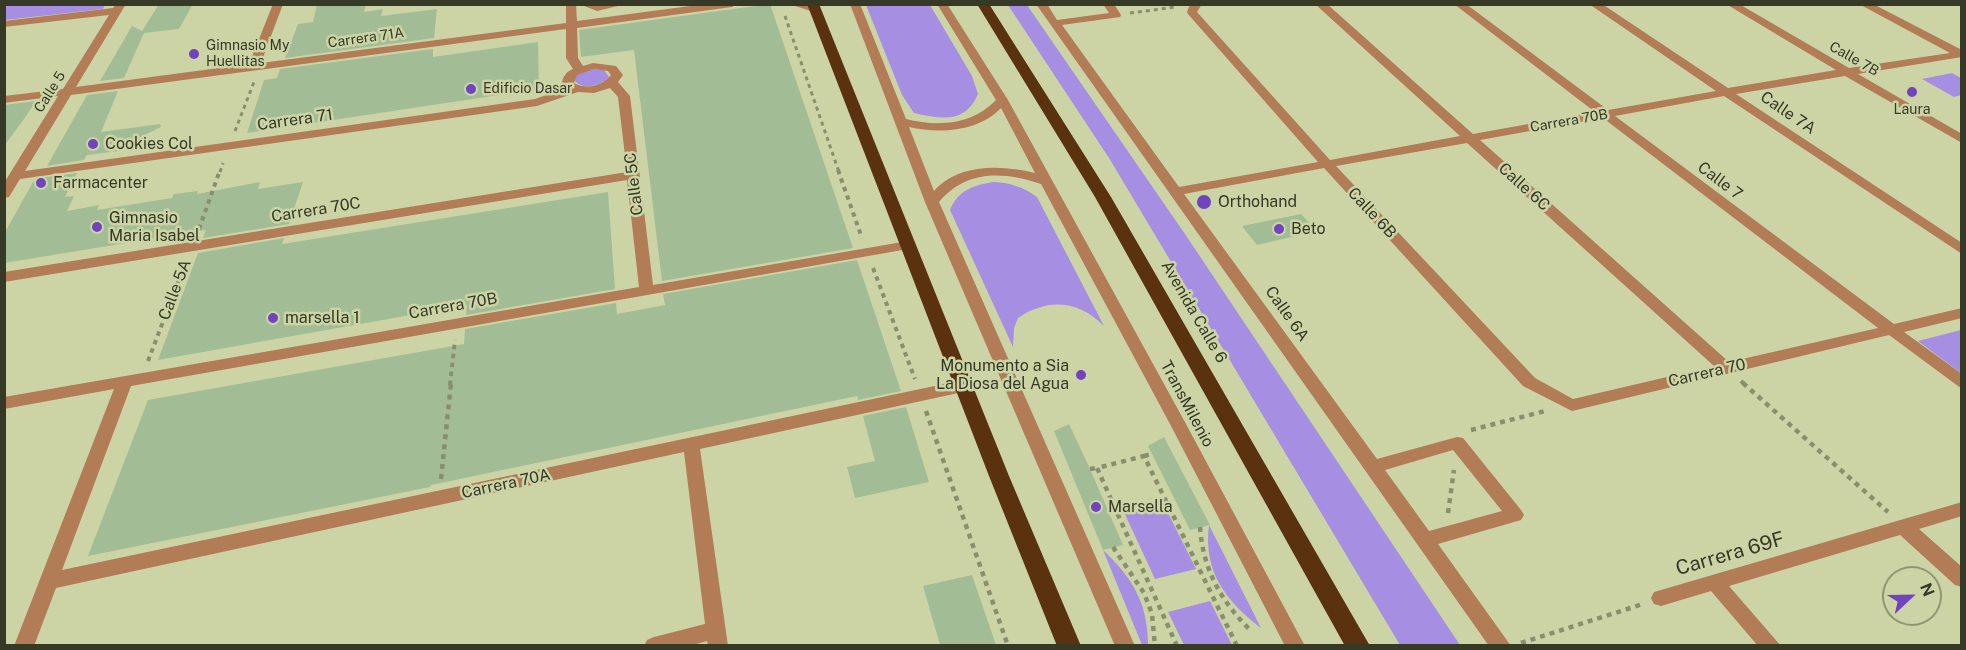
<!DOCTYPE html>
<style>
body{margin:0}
#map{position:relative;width:1966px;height:650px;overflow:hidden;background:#ccd4a6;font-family:"Public Sans",sans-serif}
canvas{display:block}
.frame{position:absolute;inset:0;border:6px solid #353926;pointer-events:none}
.north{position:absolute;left:1882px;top:566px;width:60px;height:60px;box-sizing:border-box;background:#ccd4a6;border:2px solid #909673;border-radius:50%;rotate:68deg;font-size:16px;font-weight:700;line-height:24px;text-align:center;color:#353926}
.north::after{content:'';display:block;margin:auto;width:21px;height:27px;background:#6f44bc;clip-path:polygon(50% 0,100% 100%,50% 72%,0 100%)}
</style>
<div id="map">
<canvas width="1966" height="650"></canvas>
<div class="frame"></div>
<div class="north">N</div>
</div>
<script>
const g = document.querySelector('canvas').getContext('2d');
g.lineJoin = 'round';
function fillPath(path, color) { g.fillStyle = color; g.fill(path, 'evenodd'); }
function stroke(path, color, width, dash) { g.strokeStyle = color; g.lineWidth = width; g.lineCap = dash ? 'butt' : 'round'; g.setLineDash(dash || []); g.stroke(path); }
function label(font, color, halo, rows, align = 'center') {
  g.font = font + ' "Public Sans",sans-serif'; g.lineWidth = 5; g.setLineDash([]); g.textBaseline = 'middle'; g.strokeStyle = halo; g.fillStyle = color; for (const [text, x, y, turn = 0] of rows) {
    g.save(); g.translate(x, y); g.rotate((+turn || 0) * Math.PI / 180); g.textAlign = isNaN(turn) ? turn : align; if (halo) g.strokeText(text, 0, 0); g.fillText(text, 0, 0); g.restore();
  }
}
const green = new Path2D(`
 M 4,5 L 5,4 L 105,5 L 103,9 L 5,20 Z
 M 866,5 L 930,5 L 972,76 L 978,94 C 965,124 942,119 914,113 L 902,95 Z
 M 1008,5 L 1027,5 L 1187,237 L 1460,645 L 1400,645 L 1109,158 Z
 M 593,69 L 604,70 L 609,77 C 600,86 583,91 574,80 L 577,74 Z
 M 1952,73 L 1961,78 L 1961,95 L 1954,97 L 1922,79 Z
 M 994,182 C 1011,183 1023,187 1037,197 L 1104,326 C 1078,300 1048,298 1018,318 L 1014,328 L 1013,347 L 950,210 C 958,190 974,185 994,182 Z
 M 1961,330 L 1961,373 L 1918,341 Z
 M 1162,501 L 1196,569 L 1155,579 L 1123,510 Z
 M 1209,525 L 1261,628 C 1226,601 1203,572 1209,525 Z
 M 1103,550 C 1133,578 1148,604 1148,645 L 1142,645 Z
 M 1210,601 L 1232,645 L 1184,645 L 1168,612 Z`);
const building = new Path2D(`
 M 159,4 L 193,4 L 179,29 L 144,33 L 124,78 L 100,81 L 132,26 L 142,31 Z
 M 317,4 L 366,4 L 364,12 L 383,9 L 381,16 L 437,9 L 434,38 L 285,58 L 298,24 L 313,22 Z
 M 770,4 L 853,248 L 662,281 L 634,50 L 581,57 L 579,30 Z
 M 538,42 L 539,89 L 247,133 L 264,80 L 277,78 L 280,69 L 433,49 L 433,57 Z
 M 118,91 L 101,132 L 160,124 L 161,127 L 120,147 L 118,151 L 87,155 L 84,160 L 47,166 L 87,95 Z
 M 36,101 L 24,119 L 4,146 L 4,105 Z
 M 77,173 L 65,197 L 74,196 L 67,211 L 99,205 L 97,210 L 172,198 L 174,194 L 198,191 L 197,194 L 260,182 L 258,189 L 303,182 L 289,224 L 203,238 L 206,230 L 4,263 L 4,234 L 33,182 L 40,178 Z
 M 608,192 L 615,289 L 466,315 L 467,305 L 158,360 L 198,253 L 284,238 L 282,244 Z
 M 1301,214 L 1317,231 L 1257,245 L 1242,226 Z
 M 857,260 L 901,391 L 858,400 L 857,396 L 431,485 L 430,487 L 88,556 L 148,400 L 464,344 L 465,329 L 616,303 L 617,314 L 665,305 L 663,294 Z
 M 906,407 L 929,482 L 855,498 L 847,467 L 875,461 L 863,416 Z
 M 1069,424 L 1090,469 L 1123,545 L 1103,550 L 1054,431 Z
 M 1164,437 L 1210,525 L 1190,530 L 1148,446 Z
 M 972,575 L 996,645 L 940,645 L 923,586 Z`);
const pathFar2 = new Path2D(`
 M 1130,13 L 1176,7
 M 785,16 L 839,172
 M 235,131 L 254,82
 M 220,172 L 223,163`);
const pathFar1 = new Path2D(`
 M 838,170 L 862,238
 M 199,229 L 220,170
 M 873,268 L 915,379
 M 148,361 L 185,264
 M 1741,381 L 1745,385
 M 450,385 L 455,340`);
const path = new Path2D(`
 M 1743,383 L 1888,512
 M 926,411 L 1008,646
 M 1471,430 L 1545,411
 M 1144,456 L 1152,454
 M 1090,469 L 1097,468
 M 441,479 L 451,383
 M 1448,513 L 1454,470
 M 1200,527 C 1203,570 1221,601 1251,631
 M 1113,547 L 1144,593 L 1152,614 L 1155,646
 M 1521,643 L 1643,604
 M 1177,646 L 1097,468 L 1144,456 L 1237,646`);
const minor = new Path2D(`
 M 116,4 L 126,4 L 76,87 L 249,64 L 273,4 L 283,4 L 261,63 L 566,23 L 566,4 L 576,4 L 577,21 L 705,4 L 737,4 L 732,7 L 577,28 L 578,58 L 583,66 L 593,63 L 616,66 L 623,75 L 618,82 L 630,96 L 653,285 L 908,241 L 915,245 L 908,249 L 131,386 L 62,570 L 963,380 L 969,382 L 971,386 L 969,390 L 963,392 L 700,449 L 728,646 L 708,646 L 707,641 L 690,646 L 644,646 L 647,640 L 654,637 L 705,624 L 684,452 L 56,588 L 34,646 L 14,646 L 114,389 L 4,409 L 4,397 L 639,287 L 627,180 L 4,282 L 4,272 L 627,172 L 618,97 L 610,88 L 594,93 L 578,92 L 537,106 L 20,179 L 9,197 L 4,198 L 4,183 L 58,96 L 4,103 L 4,96 L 63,89 L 109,15 L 4,27 L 4,21 L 113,8 ZM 566,29 L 566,58 L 573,69 C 567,71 562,77 562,84 L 567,88 L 535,99 L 25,171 L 71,95 ZM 594,69 L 608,71 L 611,75 C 602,86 587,90 574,83 L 577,75 Z
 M 579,4 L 622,4 L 622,5 L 597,11 Z
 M 789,4 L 808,4 L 819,9 L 814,12 Z
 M 850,4 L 860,4 L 906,119 C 938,127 972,125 996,100 L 937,4 L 947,4 L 1008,100 L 1186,424 L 1305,646 L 1285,646 L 1170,424 L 1041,184 C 1003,171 966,170 939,202 L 1135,646 L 1115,646 L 925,202 ZM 1001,108 L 1035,173 C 1002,165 959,163 934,191 L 909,127 C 939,134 978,132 1001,108 Z
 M 1036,4 L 1047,4 L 1057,20 L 1109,13 L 1103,4 L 1114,4 L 1121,15 L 1120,17 L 1062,25 L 1179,187 L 1318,162 L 1188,14 L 1187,12 L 1190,4 L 1202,4 L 1197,12 L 1330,160 L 1460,136 L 1315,4 L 1327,4 L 1473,134 L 1595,112 L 1454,4 L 1466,4 L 1608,110 L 1716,91 L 1589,4 L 1602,4 L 1728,88 L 1836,70 L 1726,4 L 1739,4 L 1849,68 L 1950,53 L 1859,4 L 1873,4 L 1962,50 L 1962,57 L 1858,74 L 1962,134 L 1962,143 L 1845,76 L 1736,94 L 1962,243 L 1962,254 L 1724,96 L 1615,116 L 1894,324 L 1962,308 L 1962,318 L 1904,332 L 1962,374 L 1962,389 L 1889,335 L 1572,411 L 1523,386 L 1324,168 L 1184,194 L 1377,459 L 1457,437 L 1463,438 L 1521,510 L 1524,515 L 1521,520 L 1438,544 L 1511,646 L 1489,646 ZM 1603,118 L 1878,328 L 1729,362 L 1480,140 ZM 1467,143 L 1714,366 L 1573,399 L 1535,378 L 1336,166 ZM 1453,450 L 1502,511 L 1429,531 L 1385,470 Z
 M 1962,502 L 1962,516 L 1919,529 L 1962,567 L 1962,587 L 1955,585 L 1900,535 L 1729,586 L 1781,646 L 1758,646 L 1711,591 L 1661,606 L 1654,604 L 1651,598 L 1654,592 L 1661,590 Z`);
const highway = new Path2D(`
 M 807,4 L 819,4 L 1009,476 L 1081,646 L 1057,646 L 989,476 Z
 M 977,4 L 989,4 L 1111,197 L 1370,646 L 1345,646 L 1095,197 Z`);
const markers = [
 [194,54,6,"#6f44bc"],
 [471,89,6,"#6f44bc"],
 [1912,92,6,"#6f44bc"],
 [93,144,6,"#6f44bc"],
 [41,183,6,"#6f44bc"],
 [1204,202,8,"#6f44bc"],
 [97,227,6,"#6f44bc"],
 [1279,229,6,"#6f44bc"],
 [273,318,6,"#6f44bc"],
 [1081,375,6,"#6f44bc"],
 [1096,507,6,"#6f44bc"]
];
const farStreetnames = [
 ["Carrera 71A",366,38,-8],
 ["Calle 7B",1854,59,30],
 ["Calle 5",50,92,-58],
 ["Carrera 70B",1569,121,-10]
];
const farPoinames = [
 ["Gimnasio My",206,46],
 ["Huellitas",206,62],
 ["Edificio Dasar",483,89],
 ["Laura",1912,110,"center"]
];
const streetNames = [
 ["Calle 7A",1788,113,34],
 ["Carrera 71",295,120,-8],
 ["Calle 7",1720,181,37],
 ["Calle 5C",634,184,-97],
 ["Calle 6C",1524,187,42],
 ["Carrera 70C",316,210,-9],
 ["Calle 6B",1372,213,47],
 ["Calle 5A",175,290,-69],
 ["Carrera 70B",453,306,-10],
 ["Avenida Calle 6",1194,312,60],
 ["Calle 6A",1287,314,55],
 ["Carrera 70",1707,373,-13],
 ["TransMilenio",1187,404,62],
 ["Carrera 70A",506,484,-12]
];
const poiNames = [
 ["Cookies Col",105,144],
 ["Farmacenter",53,183],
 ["Orthohand",1218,202],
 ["Gimnasio",109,218],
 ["Maria Isabel",109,236],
 ["Beto",1291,229],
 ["marsella 1",285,318],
 ["Monumento a Sia",1069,366,"right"],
 ["La Diosa del Agua",1069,384,"right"],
 ["Marsella",1108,507]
];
const nearStreetnames = [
 ["Carrera 69F",1730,554,-16]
];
fillPath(green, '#a68ee3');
fillPath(building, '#a2bd95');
stroke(pathFar2, '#898f6d', 3, [4, 4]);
stroke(pathFar1, '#898f6d', 4, [4.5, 4.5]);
stroke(path, '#898f6d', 4.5, [5, 5]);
fillPath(minor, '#b27c56');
fillPath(highway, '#5b3210');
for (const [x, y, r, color] of markers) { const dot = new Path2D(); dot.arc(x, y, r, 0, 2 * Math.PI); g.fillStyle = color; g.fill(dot); stroke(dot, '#ccd4a6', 2); }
label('14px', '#353926', '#ccd4a6', farStreetnames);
label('14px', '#353926', '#ccd4a6', farPoinames, 'left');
label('16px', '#353926', '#ccd4a6', streetNames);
label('16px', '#353926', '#ccd4a6', poiNames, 'left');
label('20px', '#353926', '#ccd4a6', nearStreetnames);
</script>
